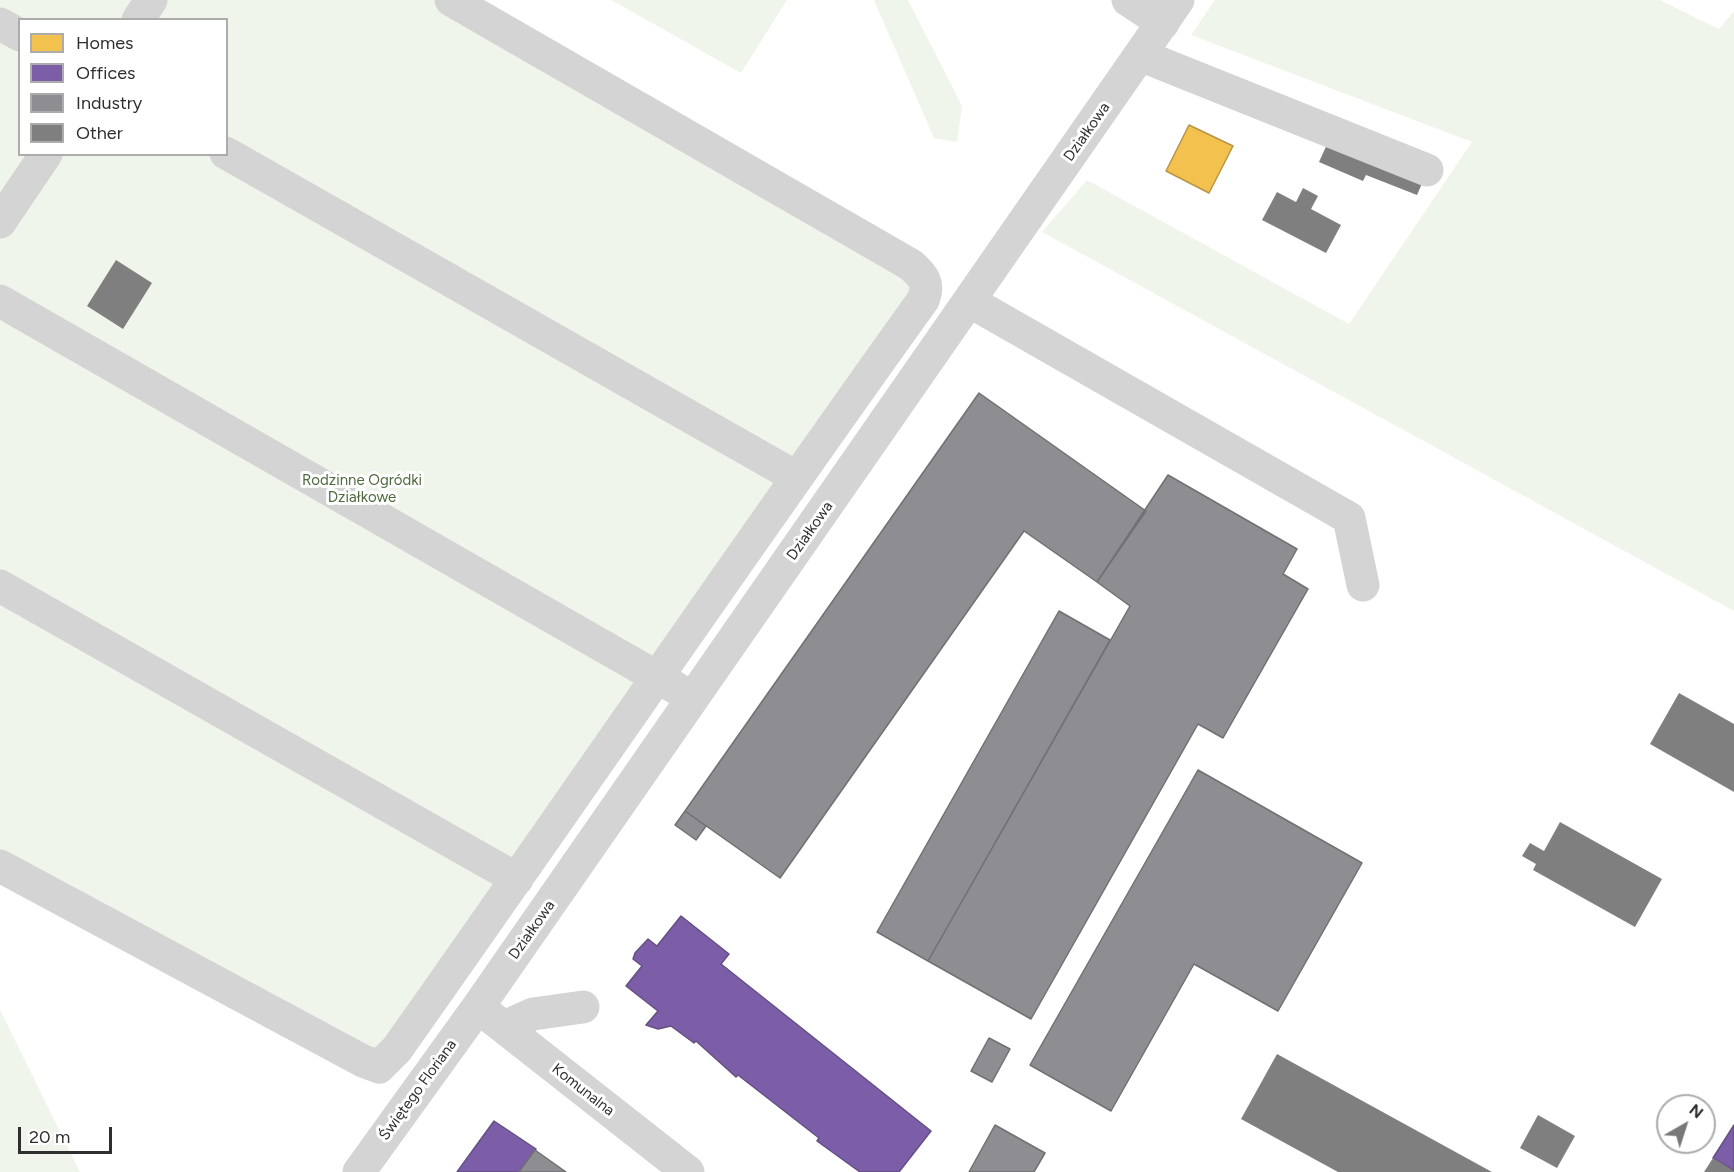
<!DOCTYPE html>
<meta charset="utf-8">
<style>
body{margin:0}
#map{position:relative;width:1734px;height:1172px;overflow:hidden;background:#fff;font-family:Figtree,sans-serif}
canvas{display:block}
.legend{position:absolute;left:18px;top:18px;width:210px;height:138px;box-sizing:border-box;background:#fff;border:2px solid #acacac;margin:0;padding:8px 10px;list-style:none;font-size:18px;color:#2f2f2f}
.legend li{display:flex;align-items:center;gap:12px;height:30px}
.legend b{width:30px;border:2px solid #acacac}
.north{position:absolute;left:1656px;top:1094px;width:60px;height:60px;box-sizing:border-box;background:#fff;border:2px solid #acacac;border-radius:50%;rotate:39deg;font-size:16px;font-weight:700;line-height:24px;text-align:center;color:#2f2f2f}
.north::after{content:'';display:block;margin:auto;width:21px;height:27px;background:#787878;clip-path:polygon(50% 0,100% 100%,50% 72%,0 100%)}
.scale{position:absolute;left:18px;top:1127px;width:94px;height:27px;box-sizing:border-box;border:3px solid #2f2f2f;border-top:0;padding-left:8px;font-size:18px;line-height:21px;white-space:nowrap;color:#2f2f2f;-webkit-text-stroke:4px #fff;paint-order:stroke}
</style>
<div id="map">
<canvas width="1734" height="1172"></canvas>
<ul class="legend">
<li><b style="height:16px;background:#f2c14e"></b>Homes</li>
<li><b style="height:16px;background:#7b5ea7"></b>Offices</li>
<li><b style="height:16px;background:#8d8d92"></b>Industry</li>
<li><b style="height:16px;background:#7f7f7f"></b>Other</li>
</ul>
<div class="north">N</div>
<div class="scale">20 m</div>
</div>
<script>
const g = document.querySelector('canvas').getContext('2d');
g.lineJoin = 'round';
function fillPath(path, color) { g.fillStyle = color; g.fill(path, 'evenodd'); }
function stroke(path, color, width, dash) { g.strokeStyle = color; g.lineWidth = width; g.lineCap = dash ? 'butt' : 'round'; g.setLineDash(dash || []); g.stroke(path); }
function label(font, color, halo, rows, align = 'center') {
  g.font = font + ' Figtree,sans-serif'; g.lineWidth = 6; g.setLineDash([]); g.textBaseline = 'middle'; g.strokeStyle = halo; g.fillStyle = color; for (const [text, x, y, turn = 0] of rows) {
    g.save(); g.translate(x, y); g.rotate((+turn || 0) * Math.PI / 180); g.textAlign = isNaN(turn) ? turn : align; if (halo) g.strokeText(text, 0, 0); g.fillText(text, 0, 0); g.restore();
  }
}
const green = new Path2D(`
 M 0,0 L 466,0 L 930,268 L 396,1065 L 0,856 ZM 20,20 L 226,20 L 226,154 L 20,154 Z
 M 611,0 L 787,0 L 741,73 Z
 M 874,0 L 908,0 L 962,106 L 957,142 L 934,138 Z
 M 1215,0 L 1660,0 L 1719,29 L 1734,11 L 1734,611 L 1042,232 L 1087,180 L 1349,324 L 1472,142 L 1191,35 Z
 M 0,1010 L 80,1172 L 0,1172 Z`);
const homes = new Path2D(`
 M 1189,125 L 1233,146 L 1209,193 L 1166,171 Z`);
const offices = new Path2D(`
 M 681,916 L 729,954 L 721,964 L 931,1131 L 899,1172 L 860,1172 L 817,1141 L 819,1138 L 738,1075 L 736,1077 L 696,1041 L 694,1043 L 671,1026 L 658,1029 L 646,1025 L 658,1011 L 626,986 L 642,966 L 633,959 L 635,953 L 648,939 L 657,946 Z
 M 494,1121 L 536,1149 L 519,1172 L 457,1172 Z
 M 1734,1125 L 1734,1171 L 1713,1158 Z`);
const industry = new Path2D(`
 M 979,393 L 1146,511 L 1097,582 L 1024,531 L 780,878 L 685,811 Z
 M 1168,475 L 1297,549 L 1283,574 L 1308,589 L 1223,738 L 1198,724 L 1031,1019 L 928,961 L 1130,606 L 1097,582 Z
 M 1059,611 L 1110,640 L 928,961 L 877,932 Z
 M 1198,770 L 1362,863 L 1278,1011 L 1194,964 L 1111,1111 L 1030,1065 Z
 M 685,811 L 706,826 L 696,840 L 675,825 Z
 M 989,1038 L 1010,1049 L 992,1082 L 971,1071 Z
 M 995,1125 L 1045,1153 L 1034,1172 L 969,1172 Z
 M 535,1150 L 566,1172 L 519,1172 Z`);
const building = new Path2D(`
 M 1329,140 L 1424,179 L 1417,195 L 1366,175 L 1363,181 L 1319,162 Z
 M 1303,188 L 1318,196 L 1311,209 L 1341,225 L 1326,253 L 1262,220 L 1277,192 L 1296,202 Z
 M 116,260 L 152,283 L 123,329 L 87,306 Z
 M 1679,693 L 1734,724 L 1734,792 L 1650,744 Z
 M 1560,822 L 1662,879 L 1635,927 L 1533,870 L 1536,864 L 1522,856 L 1530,843 L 1544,851 Z
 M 1277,1054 L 1492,1172 L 1338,1172 L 1241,1119 Z
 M 1538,1115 L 1575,1136 L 1557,1168 L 1520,1148 Z
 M 1713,1158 L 1734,1171 L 1734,1172 L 1704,1172 Z`);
const minor = new Path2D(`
 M 1128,0 L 1163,23
 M 138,20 L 151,0
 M 0,24 L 20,35
 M 1140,55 L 1427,170
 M 226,153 L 796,477
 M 0,222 L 46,154
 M 0,301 L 676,688
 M 969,301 L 1349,518 L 1363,585
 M 0,586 L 517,879
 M 0,866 L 363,1061 L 379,1067 L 397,1049 C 573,800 745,548 923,300 C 930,283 923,276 911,265 L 451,0
 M 478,1007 L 688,1172
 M 504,1027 L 533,1014 L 583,1007
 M 359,1172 L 478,1007 L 1178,0`);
const streetNames = [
 ["Działkowa",1087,132,-55],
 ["Działkowa",810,531,-55],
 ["Działkowa",532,930,-55],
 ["Świętego Floriana",418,1090,-54],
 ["Komunalna",583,1090,38]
];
const parkNames = [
 ["Rodzinne Ogródki",362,481],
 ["Działkowe",362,498]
];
fillPath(green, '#f0f5ec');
fillPath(homes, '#f2c14e');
stroke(homes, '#b89545', 1.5);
fillPath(offices, '#7b5ea7');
stroke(offices, '#645083', 1.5);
fillPath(industry, '#8d8d92');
stroke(industry, '#717174', 1.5);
fillPath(building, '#7f7f7f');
stroke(minor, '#d4d4d4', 33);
label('15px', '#2f2f2f', '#fff', streetNames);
label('15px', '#4e6a3d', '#fff', parkNames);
</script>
